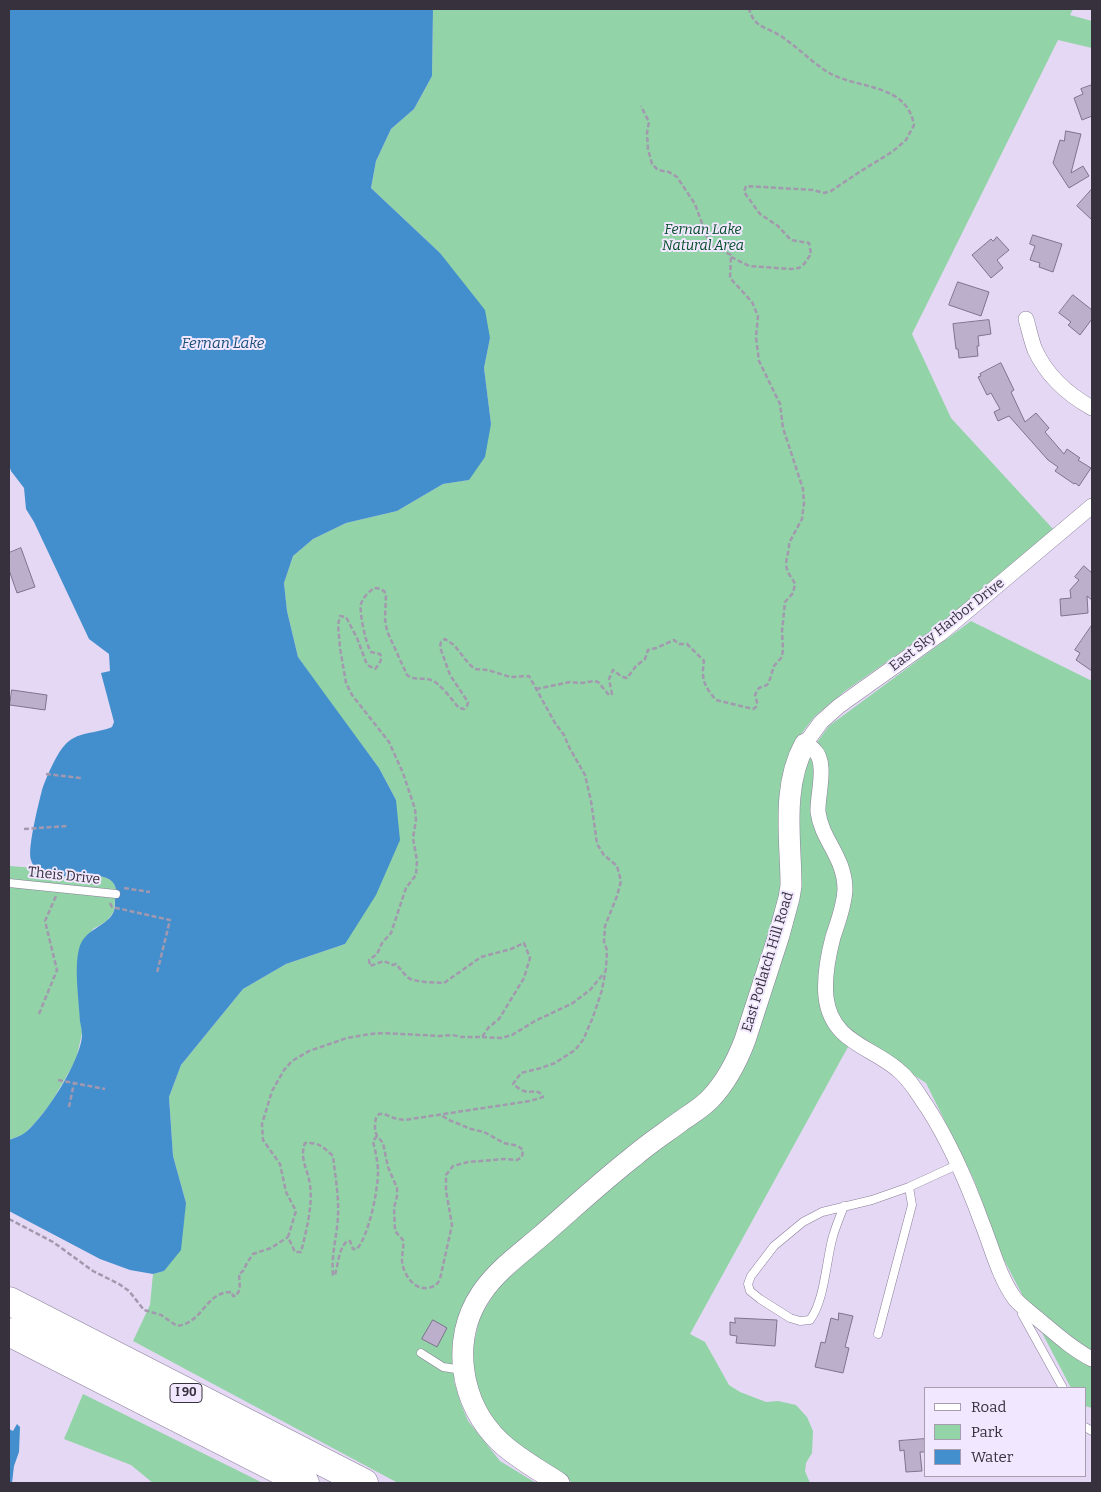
<!DOCTYPE html>
<style>
body{margin:0}
#map{position:relative;width:1101px;height:1492px;overflow:hidden;background:#e5d8f5;font-family:Bitter,serif}
canvas{display:block}
.frame{position:absolute;inset:0;border:10px solid #36313c;pointer-events:none}
.legend{position:absolute;left:924px;top:1387px;width:162px;height:90px;box-sizing:border-box;background:#f1e7fe;border:1px solid #a69eb0;margin:0;padding:6px 9px;list-style:none;font-size:15px;color:#36313c}
.legend li{display:flex;align-items:center;gap:10px;height:25px}
.legend b{width:25px;border:1px solid #a69eb0}
</style>
<div id="map">
<canvas width="1101" height="1492"></canvas>
<div class="frame"></div>
<ul class="legend">
<li><b style="height:6px;background:#fff"></b>Road</li>
<li><b style="height:14px;background:#92d3a7"></b>Park</li>
<li><b style="height:14px;background:#438ecc"></b>Water</li>
</ul>
</div>
<script>
const g = document.querySelector('canvas').getContext('2d');
g.lineJoin = 'round';
function fillPath(path, color) { g.fillStyle = color; g.fill(path, 'evenodd'); }
function stroke(path, color, width, dash) { g.strokeStyle = color; g.lineWidth = width; g.lineCap = dash ? 'butt' : 'round'; g.setLineDash(dash || []); g.stroke(path); }
function label(font, color, halo, rows, align = 'center') {
  g.font = font + ' Bitter,serif'; g.lineWidth = 4; g.setLineDash([]); g.textBaseline = 'middle'; g.strokeStyle = halo; g.fillStyle = color; for (const [text, x, y, turn = 0] of rows) {
    g.save(); g.translate(x, y); g.rotate((+turn || 0) * Math.PI / 180); g.textAlign = isNaN(turn) ? turn : align; if (halo) g.strokeText(text, 0, 0); g.fillText(text, 0, 0); g.restore();
  }
}
const green = new Path2D(`
 M 433,9 L 1073,9 L 1070,15 L 1092,21 L 1092,48 L 1058,40 L 912,334 L 951,418 L 1053,529 L 938,626 L 845,691 L 815,716 L 798,738 L 781,874 L 780,899 L 733,1044 L 721,1072 L 702,1095 L 522,1240 L 455,1344 L 454,1381 L 461,1404 L 468,1421 L 500,1461 L 536,1483 L 398,1483 L 133,1341 L 150,1305 L 153,1274 L 164,1271 L 186,1203 L 173,1156 L 169,1097 L 181,1065 L 243,989 L 286,964 L 345,944 L 396,800 L 379,768 L 326,697 L 298,657 L 287,611 L 284,583 L 293,556 L 313,539 L 346,523 L 397,511 L 443,484 L 469,480 L 491,424 L 484,368 L 490,338 L 440,253 L 371,188 L 376,161 L 391,129 L 414,109 L 432,76 Z
 M 971,621 L 1092,681 L 1092,1408 L 1085,1406 L 1085,1388 L 1071,1388 L 1003,1258 L 974,1180 L 926,1083 L 854,1036 L 690,1334 L 705,1342 L 729,1385 L 740,1392 L 766,1402 L 778,1401 L 796,1405 L 807,1417 L 813,1431 L 812,1453 L 806,1463 L 805,1471 L 810,1483 L 573,1483 L 525,1452 L 493,1422 L 476,1387 L 472,1351 L 480,1317 L 499,1286 L 638,1163 L 712,1109 L 797,895 L 801,781 L 809,753 L 829,726 Z
 M 9,866 L 36,868 C 49,883 80,874 98,875 C 103,876 109,879 113,882 L 116,888 L 114,911 L 107,921 L 93,929 L 79,949 L 78,968 L 82,1033 L 76,1060 L 51,1103 L 35,1123 L 24,1134 L 9,1140 Z
 M 83,1394 L 263,1483 L 153,1483 L 131,1465 L 64,1439 Z`);
const water = new Path2D(`
 M 9,9 L 433,9 L 432,76 L 414,109 L 391,129 L 376,161 L 371,188 L 440,253 L 485,310 L 490,338 L 484,368 L 491,424 L 485,457 L 469,480 L 443,484 L 397,511 L 346,523 L 313,539 L 293,556 L 284,583 L 287,611 L 298,657 L 327,697 L 379,768 L 396,800 L 400,840 L 376,895 L 345,944 L 286,964 L 243,989 L 181,1065 L 169,1097 L 173,1156 L 186,1203 L 181,1250 L 164,1271 L 153,1274 L 130,1270 L 100,1259 L 9,1211 L 9,1140 C 14,1138 21,1136 26,1132 C 46,1115 80,1062 82,1036 C 82,1031 81,1026 80,1021 C 79,1001 74,968 79,949 C 84,928 108,927 114,911 C 115,908 115,903 115,900 C 116,896 117,892 116,889 C 111,863 56,884 39,872 C 36,870 32,864 31,860 C 27,849 39,802 42,790 C 46,778 56,755 64,746 C 76,731 96,734 112,727 L 114,722 L 101,673 L 110,671 L 109,654 L 89,639 L 34,522 L 26,509 L 24,488 L 11,471 L 9,465 Z
 M 17,1424 L 20,1427 L 19,1452 L 14,1466 L 12,1483 L 9,1483 L 9,1429 L 13,1431 Z`);
const building = new Path2D(`
 M 1092,85 L 1092,116 L 1082,120 L 1074,98 L 1083,94 L 1081,89 Z
 M 1066,131 L 1081,134 L 1071,173 L 1083,166 L 1089,176 L 1069,188 L 1053,163 L 1060,140 L 1064,141 Z
 M 1092,189 L 1092,220 L 1077,206 Z
 M 1033,235 L 1062,244 L 1053,272 L 1039,267 L 1040,263 L 1030,260 L 1035,246 L 1030,244 Z
 M 997,237 L 1009,250 L 997,260 L 1003,268 L 991,278 L 972,255 L 991,239 L 993,241 Z
 M 958,282 L 989,292 L 981,316 L 949,305 Z
 M 1073,295 L 1092,310 L 1092,319 L 1080,335 L 1068,325 L 1071,322 L 1059,313 Z
 M 989,320 L 991,334 L 978,336 L 979,346 L 977,346 L 978,356 L 959,358 L 958,349 L 956,349 L 953,324 Z
 M 1001,363 L 1014,390 L 1011,392 L 1025,422 L 1036,413 L 1049,428 L 1045,432 L 1064,454 L 1067,449 L 1080,458 L 1078,460 L 1091,468 L 1079,486 L 1075,483 L 1074,484 L 1055,471 L 1058,467 L 1048,460 L 1009,416 L 998,421 L 994,412 L 1000,409 L 991,393 L 987,395 L 978,377 L 981,376 L 980,374 Z
 M 21,548 L 35,587 L 17,593 L 9,570 L 9,553 Z
 M 1084,566 L 1092,573 L 1092,600 L 1087,596 L 1088,613 L 1061,616 L 1060,599 L 1071,598 L 1070,590 L 1079,580 L 1075,577 Z
 M 1092,625 L 1092,671 L 1076,660 L 1080,653 L 1075,650 Z
 M 12,690 L 47,695 L 45,710 L 10,705 Z
 M 839,1313 L 853,1316 L 845,1347 L 849,1348 L 843,1373 L 815,1367 L 821,1342 L 825,1343 L 831,1318 L 838,1320 Z
 M 735,1318 L 777,1320 L 775,1346 L 736,1343 L 737,1336 L 730,1335 L 730,1322 L 735,1323 Z
 M 433,1320 L 447,1328 L 437,1347 L 422,1339 Z
 M 925,1439 L 925,1452 L 920,1452 L 922,1471 L 906,1472 L 904,1450 L 900,1451 L 899,1441 Z`);
const path = new Path2D(`
 M 731,257 L 749,266 L 791,269 L 799,268 L 804,264 L 811,254 L 809,243 L 791,240 L 778,226 L 760,214 L 744,192 L 746,186 L 813,190 L 824,193 L 831,191 L 861,171 L 892,152 L 906,140 L 914,125 C 907,84 860,89 831,74 C 812,63 797,46 779,35 C 764,26 755,28 749,9
 M 536,689 L 570,682 L 582,683 L 594,681 L 598,682 L 609,695 L 612,694 L 609,679 L 613,670 L 622,677 L 627,678 L 636,666 L 645,659 L 648,650 L 656,648 L 674,640 L 679,644 L 687,644 L 704,661 C 701,679 704,686 716,700 L 753,709 L 756,707 L 757,702 L 755,695 L 759,688 L 767,685 L 770,679 L 774,666 L 782,657 L 783,649 L 782,631 L 785,602 L 793,593 L 795,584 C 793,579 788,574 787,569 C 784,561 790,551 789,543 L 802,519 L 804,503 L 803,489 L 783,428 L 780,404 L 759,361 L 756,337 L 758,316 L 752,302 L 730,278 L 731,255 L 713,246 L 707,237 L 695,204 L 677,177 L 669,172 L 658,170 L 652,164 L 648,149 L 647,133 L 649,122 L 641,106
 M 46,774 L 81,778
 M 24,829 L 67,826
 M 124,888 L 150,892
 M 110,903 L 112,907 L 170,920 L 157,973
 M 39,1014 L 57,970 L 45,921 L 56,896
 M 482,1037 L 501,1038 L 512,1035 L 535,1021 L 573,1003 L 590,990 L 604,973
 M 58,1080 L 105,1089
 M 69,1107 L 74,1083
 M 377,1136 L 373,1141 C 375,1150 378,1162 378,1172 C 378,1190 369,1235 357,1249 L 353,1249 L 350,1241 L 347,1241 C 339,1248 338,1264 335,1275 L 333,1275 C 331,1255 337,1236 338,1216 C 339,1196 335,1175 333,1156 C 323,1147 319,1142 305,1143 C 299,1159 308,1169 310,1185 C 313,1205 306,1232 301,1252 L 295,1252 L 288,1237 L 296,1211 L 286,1192 L 280,1164 L 263,1140 L 262,1124 L 272,1091 L 284,1070 L 292,1061 L 309,1051 L 347,1038 L 370,1034 L 383,1033 L 440,1036 L 452,1035 L 462,1037 L 482,1037 L 489,1027 L 499,1019 L 524,978 L 530,958 L 524,943 L 511,949 L 481,957 L 444,983 L 425,982 L 412,980 L 407,977 L 396,964 L 393,965 L 384,961 L 370,966 L 369,960 L 377,954 L 382,943 L 391,933 L 406,888 L 416,875 L 417,861 L 413,838 L 416,820 L 415,809 L 403,773 L 389,742 L 352,695 L 346,683 L 340,648 L 338,625 L 340,616 L 346,617 L 357,638 L 366,662 L 369,666 L 375,669 C 379,664 383,660 380,654 L 371,652 C 366,645 359,612 361,604 C 363,597 369,592 374,588 C 379,588 383,589 386,594 L 385,619 L 387,631 L 407,675 C 415,681 423,677 431,680 C 439,682 453,701 459,708 L 464,709 L 467,706 L 468,702 L 450,675 L 440,647 L 441,642 L 445,639 L 454,645 L 469,664 L 475,669 L 488,670 L 510,677 L 529,676 L 555,723 L 564,735 L 569,747 L 585,775 L 591,801 L 597,844 L 604,855 L 617,866 L 621,881 L 617,896 L 605,926 L 604,942 L 607,950 L 606,968 L 602,990 L 593,1017 L 583,1040 L 575,1050 L 555,1063 L 541,1068 L 521,1073 L 513,1084 C 516,1086 520,1090 524,1091 C 533,1094 537,1087 543,1097 L 530,1101 L 404,1120 L 394,1118 L 384,1114 L 379,1114 L 376,1118 L 375,1123 L 375,1131 L 377,1136 L 383,1143 L 388,1167 L 397,1188 L 397,1196 L 394,1208 L 395,1231 L 403,1240 C 404,1247 402,1254 402,1261 C 403,1273 413,1290 428,1288 C 434,1287 438,1284 440,1279 L 452,1225 L 446,1191 L 446,1175 L 453,1166 L 468,1162 L 505,1159 L 517,1160 L 522,1157 L 523,1150 L 518,1146 L 504,1143 L 484,1132 L 471,1129 L 449,1120 L 439,1114
 M 9,1219 L 53,1242 L 93,1271 L 119,1284 L 129,1291 L 144,1310 L 161,1315 L 177,1326 C 205,1322 204,1292 232,1292 L 233,1296 L 236,1296 L 240,1289 L 239,1274 L 243,1271 L 247,1263 L 253,1254 L 271,1248 L 288,1237`);
const lane = new Path2D(`
 M 9,883 L 116,894
 M 844,1206 C 840,1216 836,1226 833,1236 C 826,1260 825,1300 810,1320 L 800,1321 L 790,1318 L 760,1299 L 750,1291 L 748,1284 L 751,1276 L 774,1246 L 803,1222 L 822,1212 L 872,1200 L 909,1187 L 959,1164
 M 1026,1309 L 1022,1314 L 1063,1388
 M 878,1334 L 912,1205 L 909,1187
 M 421,1353 L 443,1367 L 462,1370
 M 1085,1427 L 1092,1431`);
const street = new Path2D(`
 M 1026,319 C 1029,329 1031,340 1035,350 C 1047,376 1067,394 1092,408
 M 1092,506 L 940,634 L 839,706 L 821,722 L 805,744 C 808,746 812,747 814,750 C 828,762 817,796 818,812 C 822,841 845,857 845,890 C 844,907 838,922 833,937 C 828,956 824,977 826,997 C 831,1041 869,1046 897,1069 C 910,1079 918,1094 927,1107 C 951,1144 967,1182 982,1223 C 992,1248 999,1277 1015,1299 C 1021,1306 1030,1312 1038,1319 C 1055,1333 1072,1349 1092,1359`);
const secondary = new Path2D(`
 M 559,1483 C 539,1470 517,1458 500,1442 C 460,1404 450,1340 481,1294 C 496,1271 520,1254 541,1236 C 571,1210 601,1182 633,1157 C 648,1144 665,1133 681,1121 C 691,1114 703,1107 711,1098 C 727,1081 737,1061 745,1040 L 779,935 L 789,898 L 791,886 C 791,840 781,787 805,744`);
const highway = new Path2D(`
 M 9,1301 L 364,1483
 M 9,1332 L 305,1483`);
const shields = [
 [186,1393,32]
];
const shieldNames = [
 ["I 90",186,1393]
];
const parkNames = [
 ["Fernan Lake",703,230],
 ["Natural Area",703,246]
];
const streetNames = [
 ["East Sky Harbor Drive",947,625,-38],
 ["Theis Drive",64,876,6],
 ["East Potlatch Hill Road",768,962,-73]
];
const waterNames = [
 ["Fernan Lake",223,344]
];
fillPath(green, '#92d3a7');
fillPath(water, '#438ecc');
fillPath(building, '#bbafcb');
stroke(building, '#7e738d', 1);
stroke(lane, '#897e98', 9);
stroke(street, '#897e98', 16);
stroke(secondary, '#897e98', 22);
stroke(highway, '#897e98', 29);
stroke(path, '#a399af', 2.5, [5, 2.5]);
stroke(lane, '#fff', 8);
stroke(street, '#fff', 15);
stroke(secondary, '#fff', 21);
stroke(highway, '#fff', 28);
for (const [x, y, w] of shields) { const box = new Path2D(); box.roundRect(x - w / 2, y - 9.5, w, 19, 4); g.fillStyle = '#f1e7fe'; g.fill(box); stroke(box, '#36313c', 1); }
label('bold 12px', '#36313c', null, shieldNames);
label('italic 14px', '#044c27', '#f1e7fe', parkNames);
label('14px', '#36313c', '#f1e7fe', streetNames);
label('italic 15px', '#194f79', '#f1e7fe', waterNames);
</script>
